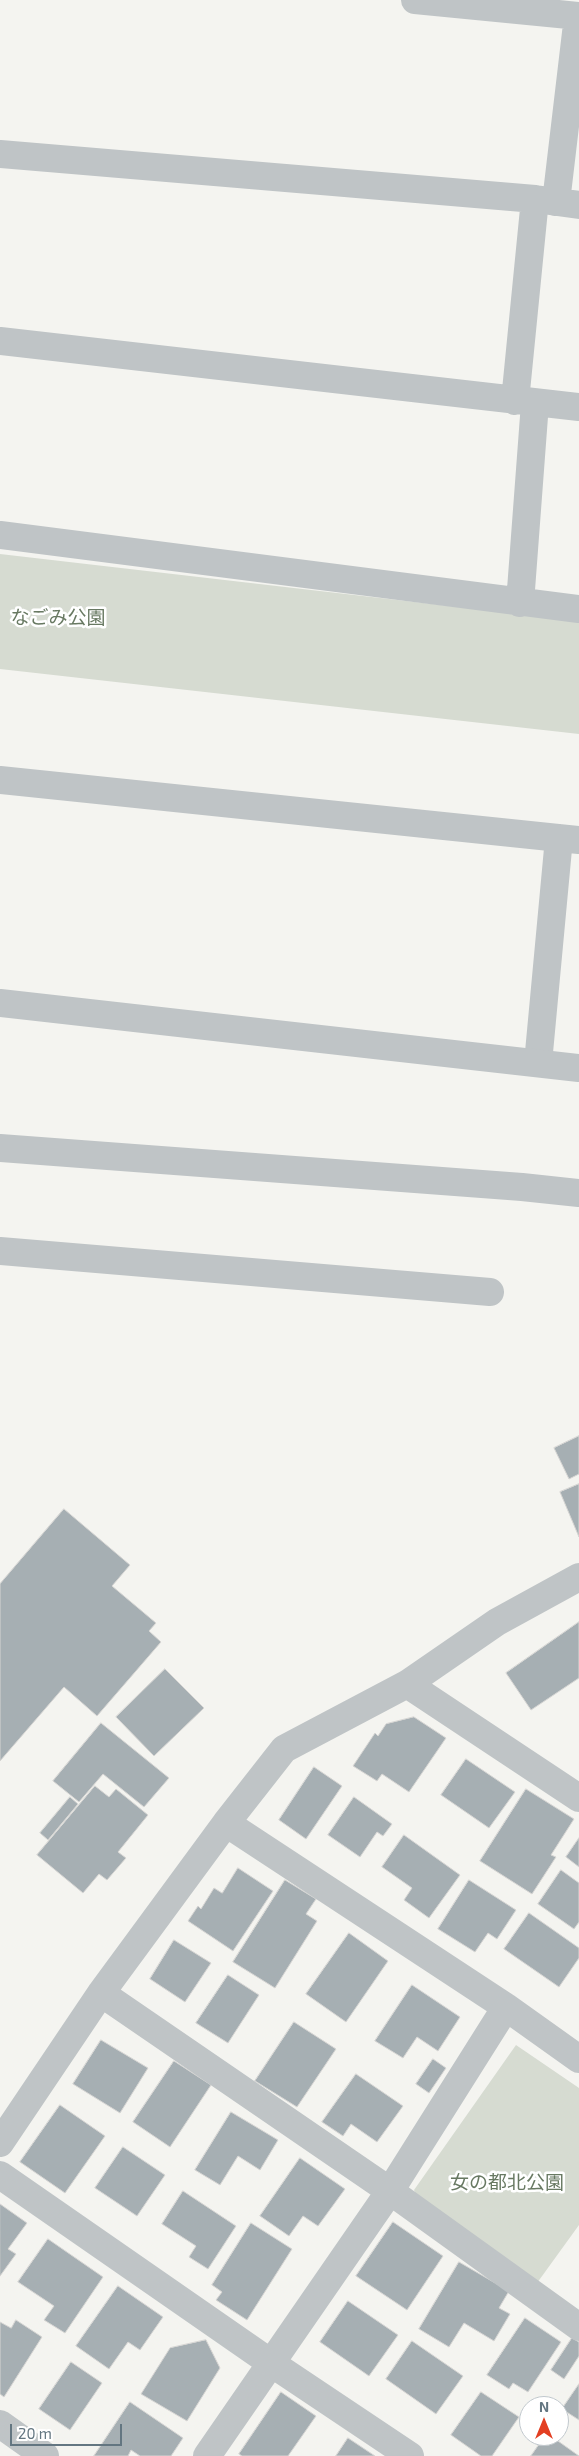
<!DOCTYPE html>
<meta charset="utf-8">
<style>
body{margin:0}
#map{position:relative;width:579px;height:2456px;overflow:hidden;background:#f4f4f0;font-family:"Exo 2",sans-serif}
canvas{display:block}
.north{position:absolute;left:519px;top:2396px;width:50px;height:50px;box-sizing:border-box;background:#fff;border:1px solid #c1c8cd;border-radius:50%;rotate:0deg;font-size:14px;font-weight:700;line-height:20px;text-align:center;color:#637681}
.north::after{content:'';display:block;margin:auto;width:18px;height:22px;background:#e33f22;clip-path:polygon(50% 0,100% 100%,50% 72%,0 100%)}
.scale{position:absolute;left:10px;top:2424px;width:112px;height:22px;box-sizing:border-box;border:2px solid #637681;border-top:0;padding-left:6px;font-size:15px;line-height:18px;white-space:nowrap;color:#637681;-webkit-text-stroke:4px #fff;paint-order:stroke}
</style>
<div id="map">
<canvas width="579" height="2456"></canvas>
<div class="north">N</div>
<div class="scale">20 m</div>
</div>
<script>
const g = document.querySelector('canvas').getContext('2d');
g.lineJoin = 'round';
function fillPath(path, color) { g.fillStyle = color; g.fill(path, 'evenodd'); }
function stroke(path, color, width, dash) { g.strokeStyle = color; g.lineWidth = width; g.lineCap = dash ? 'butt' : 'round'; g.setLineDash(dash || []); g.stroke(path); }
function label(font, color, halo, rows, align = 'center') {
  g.font = font + ' "Exo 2","Noto Sans JP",sans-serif'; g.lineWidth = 5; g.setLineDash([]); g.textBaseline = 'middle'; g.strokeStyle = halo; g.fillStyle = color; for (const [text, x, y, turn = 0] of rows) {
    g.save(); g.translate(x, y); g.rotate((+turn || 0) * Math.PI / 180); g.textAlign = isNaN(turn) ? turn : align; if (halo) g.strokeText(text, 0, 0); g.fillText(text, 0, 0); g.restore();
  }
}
const green = new Path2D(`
 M 0,554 L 579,621 L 579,734 L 0,669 Z
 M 516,2045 L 579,2088 L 579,2225 L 532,2290 L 423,2213 L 414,2190 Z`);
const building = new Path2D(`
 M 579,1436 L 579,1474 L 569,1479 L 554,1448 Z
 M 579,1484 L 579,1537 L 560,1492 Z
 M 64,1509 L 130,1565 L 112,1586 L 156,1623 L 149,1631 L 161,1642 L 97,1716 L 64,1687 L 0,1761 L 0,1584 Z
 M 579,1622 L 579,1678 L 531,1710 L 506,1673 Z
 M 165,1669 L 204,1708 L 154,1756 L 116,1717 Z
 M 414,1717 L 446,1738 L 409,1792 L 382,1774 L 377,1781 L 353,1766 L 375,1733 L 378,1736 L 386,1724 Z
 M 101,1723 L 169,1778 L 144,1807 L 103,1774 L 79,1802 L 53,1781 Z
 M 466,1759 L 515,1792 L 489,1828 L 441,1795 Z
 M 314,1767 L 342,1786 L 306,1839 L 279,1820 Z
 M 95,1786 L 109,1797 L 116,1789 L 148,1815 L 118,1852 L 126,1858 L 107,1880 L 99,1874 L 83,1893 L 37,1855 Z
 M 526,1789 L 574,1819 L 551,1855 L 556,1857 L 532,1894 L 480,1861 Z
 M 70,1797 L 78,1804 L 48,1840 L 40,1833 Z
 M 354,1797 L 392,1824 L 383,1836 L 377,1832 L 360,1857 L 328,1835 Z
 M 404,1835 L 460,1875 L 429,1918 L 404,1900 L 412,1888 L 382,1867 Z
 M 579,1838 L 579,1867 L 566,1857 Z
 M 238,1868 L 273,1891 L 233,1951 L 188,1921 L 198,1906 L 201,1909 L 214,1888 L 222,1893 Z
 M 561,1870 L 579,1883 L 579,1922 L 574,1929 L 538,1904 Z
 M 285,1880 L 316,1899 L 306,1914 L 317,1921 L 275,1988 L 233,1962 Z
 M 469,1880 L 516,1910 L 497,1939 L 488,1933 L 475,1952 L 438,1929 Z
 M 529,1913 L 579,1948 L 579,1958 L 559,1987 L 504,1949 Z
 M 349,1933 L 388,1961 L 346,2022 L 306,1994 Z
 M 174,1940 L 211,1963 L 185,2002 L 150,1979 Z
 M 228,1975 L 259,1995 L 228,2043 L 196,2023 Z
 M 412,1985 L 460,2017 L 438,2051 L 417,2037 L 403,2058 L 375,2041 Z
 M 294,2022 L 336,2049 L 297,2107 L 255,2081 Z
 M 101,2040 L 148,2068 L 120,2113 L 73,2084 Z
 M 433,2059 L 446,2068 L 429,2093 L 416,2084 Z
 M 174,2061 L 211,2085 L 170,2147 L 133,2122 Z
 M 356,2074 L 403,2106 L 377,2142 L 351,2124 L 343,2136 L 322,2122 Z
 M 60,2105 L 105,2136 L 65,2193 L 20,2162 Z
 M 231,2112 L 278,2140 L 260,2170 L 238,2156 L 220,2185 L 195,2170 Z
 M 123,2147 L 165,2175 L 137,2216 L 95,2188 Z
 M 300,2158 L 345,2189 L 318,2226 L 303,2216 L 289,2236 L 260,2216 Z
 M 183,2191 L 236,2226 L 208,2269 L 189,2257 L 196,2246 L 162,2224 Z
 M 0,2204 L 27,2223 L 8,2249 L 16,2254 L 0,2276 Z
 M 393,2222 L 443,2256 L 407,2310 L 356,2276 Z
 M 251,2223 L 292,2249 L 247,2320 L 216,2300 L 222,2292 L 212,2285 Z
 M 48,2239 L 103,2277 L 65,2333 L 44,2320 L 54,2306 L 18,2282 Z
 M 459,2262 L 509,2291 L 499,2308 L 510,2314 L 494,2341 L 464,2323 L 449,2347 L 419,2329 Z
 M 118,2286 L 163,2317 L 140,2350 L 128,2342 L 109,2369 L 76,2346 Z
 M 348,2301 L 398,2335 L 369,2376 L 320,2342 Z
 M 525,2318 L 561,2342 L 528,2392 L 513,2383 L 509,2389 L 487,2375 Z
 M 16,2320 L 42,2337 L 4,2397 L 0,2394 L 0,2322 L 11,2328 Z
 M 572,2338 L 579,2342 L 579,2356 L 564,2379 L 551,2370 Z
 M 206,2340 L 220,2368 L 187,2421 L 141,2394 L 170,2348 Z
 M 412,2341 L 463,2376 L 436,2414 L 386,2379 Z
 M 71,2362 L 102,2383 L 70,2430 L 39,2409 Z
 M 579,2384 L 579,2420 L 562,2409 Z
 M 281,2392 L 316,2416 L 288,2456 L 242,2456 L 239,2454 Z
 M 481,2392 L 519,2417 L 492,2456 L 481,2456 L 451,2435 Z
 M 130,2402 L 183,2438 L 171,2456 L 140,2456 L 131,2450 L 128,2456 L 94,2456 Z
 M 545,2436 L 551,2436 L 579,2456 L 531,2456 Z
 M 348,2438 L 375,2456 L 336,2456 Z`);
const minor = new Path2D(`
 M 415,0 L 579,16
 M 0,154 L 535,199 L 579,205
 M 556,202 L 578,16
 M 0,341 L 579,407
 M 515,401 L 535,199
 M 0,535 L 579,609
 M 520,603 L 535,403
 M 0,780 L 579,840
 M 538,1063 L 559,838
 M 0,1148 L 522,1187 L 579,1193
 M 0,1251 L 490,1292
 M 407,1684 L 579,1798
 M 226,1823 L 506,2007 L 579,2059
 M 101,1993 L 390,2191 L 579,2327
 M 0,2143 L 101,1993 L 226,1823 L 284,1749 L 407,1684 L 497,1622 L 579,1577
 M 0,2175 L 271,2363 L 410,2456
 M 0,2424 L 45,2456
 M 207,2456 L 390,2191 L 506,2007`);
const tertiary = new Path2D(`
 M 0,1003 L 579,1068`);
const parkNames = [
 ["なごみ公園",58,618],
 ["女の都北公園",507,2183]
];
fillPath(green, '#d6dbd1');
fillPath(building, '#a6afb3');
stroke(building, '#d6d5d3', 1);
stroke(minor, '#bfc4c6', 28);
stroke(tertiary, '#bfc4c6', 28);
label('19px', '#687962', '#fff', parkNames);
</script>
